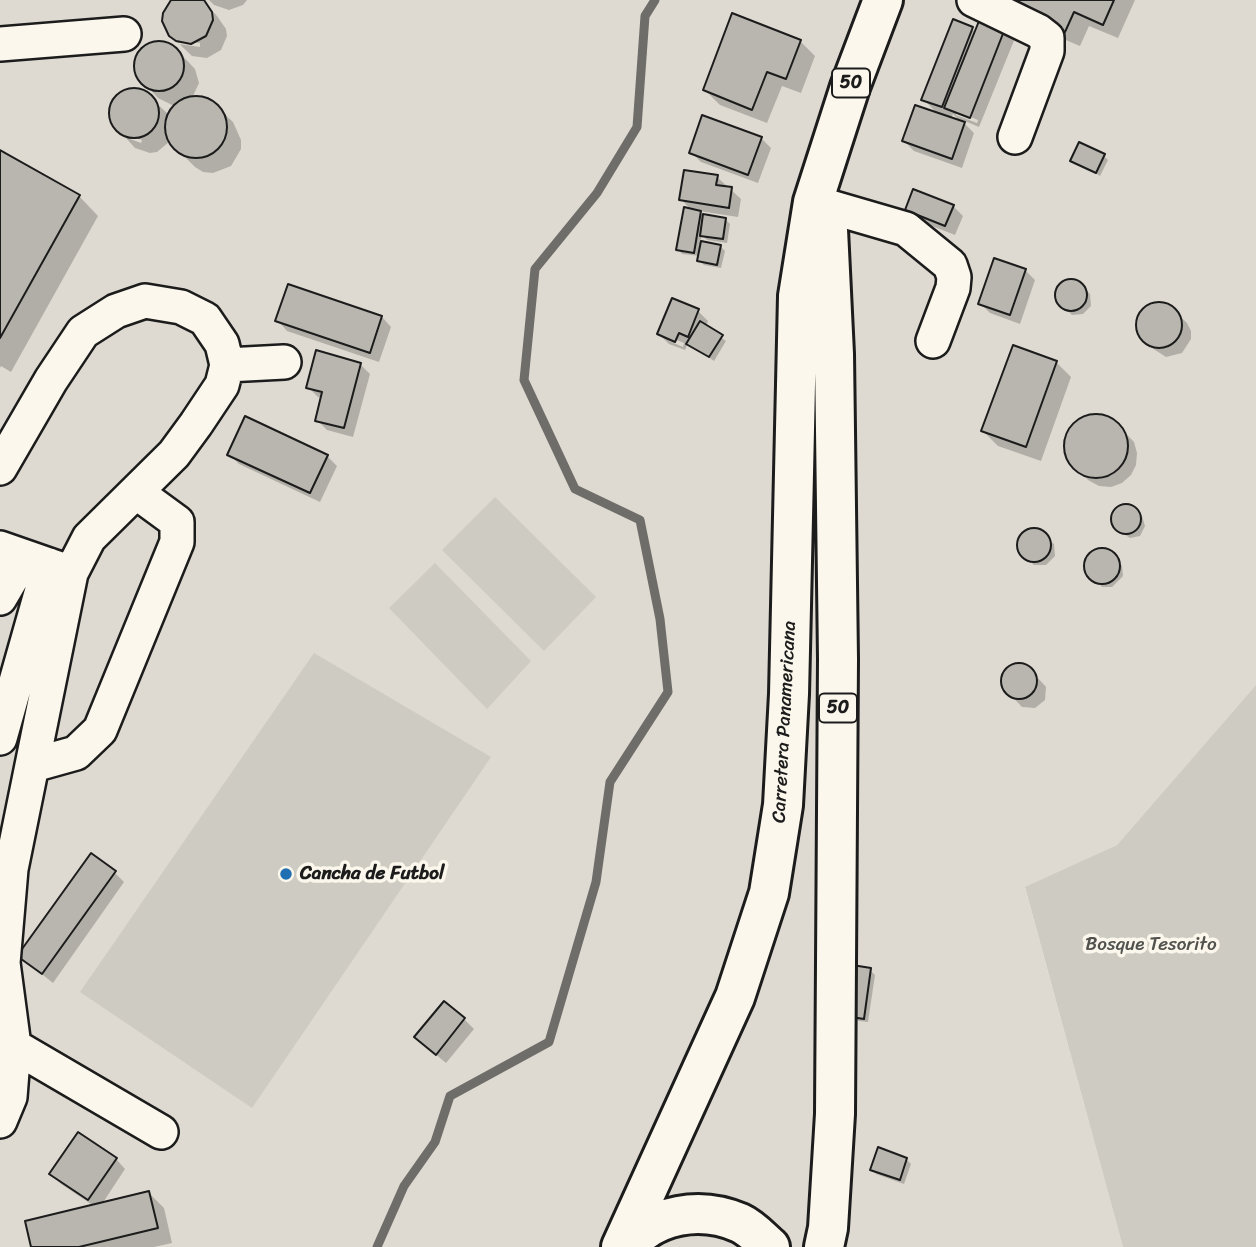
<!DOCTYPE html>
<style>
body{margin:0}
canvas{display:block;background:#eeeadf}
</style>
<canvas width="1256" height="1247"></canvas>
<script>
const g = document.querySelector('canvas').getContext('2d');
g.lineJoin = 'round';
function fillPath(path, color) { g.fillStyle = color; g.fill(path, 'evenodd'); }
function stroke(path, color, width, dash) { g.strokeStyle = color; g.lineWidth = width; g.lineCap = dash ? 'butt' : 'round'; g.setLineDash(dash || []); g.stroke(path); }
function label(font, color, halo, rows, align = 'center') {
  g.font = font + ' Sriracha,sans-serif'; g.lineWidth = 7; g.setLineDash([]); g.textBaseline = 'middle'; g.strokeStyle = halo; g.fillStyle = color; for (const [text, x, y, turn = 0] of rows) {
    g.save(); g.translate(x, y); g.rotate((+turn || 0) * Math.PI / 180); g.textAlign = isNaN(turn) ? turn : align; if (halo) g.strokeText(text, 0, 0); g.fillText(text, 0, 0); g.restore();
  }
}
const built = new Path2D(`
 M 0,0 L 1256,0 L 1256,685 L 1117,845 L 1025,888 L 1123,1247 L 0,1247 Z`);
const green = new Path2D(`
 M 495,497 L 596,597 L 544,651 L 442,550 Z
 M 435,563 L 531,661 L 487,709 L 389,608 Z
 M 314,653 L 491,757 L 252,1108 L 80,992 Z
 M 1256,685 L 1256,1247 L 1123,1247 L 1025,887 L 1117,845 Z`);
const shadow = new Path2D(`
 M 174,0 L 202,0 L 217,16 L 226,29 L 227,36 L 221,50 L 207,58 L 192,56 L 170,35 ZM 179,40 L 200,43 L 200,47 L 179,44 Z
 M 209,0 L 247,0 L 243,5 L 229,10 L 214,5 Z
 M 1011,0 L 1135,0 L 1118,38 L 1089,26 L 1080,46 L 1023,22 Z
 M 733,15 L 800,41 L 815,56 L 801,93 L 782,86 L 767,123 L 720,105 L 705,90 Z
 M 982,19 L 1015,38 L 979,127 L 960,119 L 974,133 L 962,168 L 914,151 L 904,141 L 938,114 L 923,99 L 972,29 L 976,33 ZM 956,111 L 978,120 L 977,123 L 956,115 ZM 953,114 L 961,122 L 951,119 Z
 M 159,43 L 174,47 L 195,69 L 199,83 L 192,98 L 199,98 L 217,107 L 233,122 L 241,140 L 241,149 L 231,166 L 213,173 L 203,172 L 195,167 L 179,151 L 170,138 L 169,142 L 157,152 L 150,153 L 135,148 L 125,137 L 141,143 L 142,140 L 124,133 L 124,136 L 111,119 L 110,111 L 117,97 L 130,90 L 145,93 L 167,113 L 169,119 L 173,109 L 181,104 L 172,105 L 158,98 L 138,76 L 137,60 L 145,48 Z
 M 761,138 L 771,148 L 758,183 L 701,162 L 691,152 Z
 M 0,152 L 79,196 L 98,216 L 11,372 L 1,366 L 0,368 Z
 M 1104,156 L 1108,160 L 1100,176 L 1073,160 Z
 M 717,177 L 741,199 L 738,217 L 699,211 L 704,216 L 725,219 L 730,224 L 727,243 L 707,240 L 702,235 L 700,242 L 721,247 L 725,251 L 721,268 L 704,265 L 699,260 L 700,256 L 682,254 L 678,249 L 692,211 L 681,199 Z
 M 953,206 L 963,216 L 955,235 L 917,220 L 907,210 Z
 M 1025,270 L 1035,280 L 1020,324 L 990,313 L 980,303 Z
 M 1076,281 L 1090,294 L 1091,306 L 1083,314 L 1072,315 L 1058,302 L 1057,291 L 1065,282 Z
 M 673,300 L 698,311 L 708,321 L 706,327 L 726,341 L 714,361 L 688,343 L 685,350 L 669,344 L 659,334 ZM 669,337 L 684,343 L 683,347 L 669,341 Z
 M 1154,304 L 1170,307 L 1187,323 L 1191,331 L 1191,339 L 1182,353 L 1166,357 L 1152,348 L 1142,338 L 1138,330 L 1138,322 L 1147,308 Z
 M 382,317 L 391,327 L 379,362 L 287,331 L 278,321 Z
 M 1056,362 L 1071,377 L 1041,461 L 998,446 L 983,431 Z
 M 360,364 L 370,374 L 353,437 L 327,430 L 317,420 L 322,398 L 318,397 L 308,387 Z
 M 1093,416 L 1105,416 L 1115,422 L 1134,442 L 1137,453 L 1136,465 L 1131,475 L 1122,483 L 1111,487 L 1099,486 L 1088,480 L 1070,460 L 1067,449 L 1068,437 L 1073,427 L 1082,419 Z
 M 229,454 L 327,456 L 337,466 L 320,502 L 239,464 Z
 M 1127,506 L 1142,516 L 1145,526 L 1140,536 L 1130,538 L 1115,528 L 1112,518 L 1117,508 Z
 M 1039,530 L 1054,544 L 1055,556 L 1046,565 L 1034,565 L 1020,552 L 1019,540 L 1027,531 Z
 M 1100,550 L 1110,552 L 1122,566 L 1123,576 L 1112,587 L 1102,587 L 1086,569 L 1088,559 Z
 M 1014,665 L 1027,666 L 1046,687 L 1045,700 L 1035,708 L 1022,707 L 1003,687 L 1004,674 Z
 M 114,872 L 124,882 L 53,983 L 19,956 Z
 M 870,970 L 875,975 L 868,1022 L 851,1020 Z
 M 464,1019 L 474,1029 L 446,1063 L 427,1047 Z
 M 116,1159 L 125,1169 L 102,1204 L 149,1193 L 164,1208 L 172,1243 L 154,1247 L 33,1247 L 94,1206 L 61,1184 L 51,1174 Z
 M 906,1159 L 911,1164 L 904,1184 L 876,1174 L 872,1170 Z`);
const stream = new Path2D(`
 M 377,1247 L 404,1186 L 435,1142 L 450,1096 L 549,1042 L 596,882 L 610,782 L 668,692 L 660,619 L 640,520 L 575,489 L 524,380 L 535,269 L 597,193 L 637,127 L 645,16 L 655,0`);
const building = new Path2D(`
 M 171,0 L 204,0 L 212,12 L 213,20 L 206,36 L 191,44 L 176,41 L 169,36 L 162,21 L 163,13 Z
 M 1009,0 L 1114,0 L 1103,25 L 1074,12 L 1065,32 L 1006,7 Z
 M 732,13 L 801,40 L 786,79 L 767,72 L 752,110 L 703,90 Z
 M 981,16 L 1006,26 L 970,118 L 944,108 Z
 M 953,19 L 973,27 L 942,107 L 921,100 Z
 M134 66a25 25 0 1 1 50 0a25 25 0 1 1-50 0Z
 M109 113a25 25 0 1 1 50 0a25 25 0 1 1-50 0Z
 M165 127a31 31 0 1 1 62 0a31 31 0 1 1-62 0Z
 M 915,105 L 965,122 L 952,159 L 902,141 Z
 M 702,115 L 762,137 L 748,175 L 689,153 Z
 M 1079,142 L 1105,154 L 1096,173 L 1070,161 Z
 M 0,150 L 80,195 L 0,338 Z
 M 684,170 L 718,175 L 716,185 L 732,187 L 729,208 L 679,200 Z
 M 913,189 L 954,205 L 945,226 L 905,210 Z
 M 684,207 L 701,211 L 694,253 L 676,250 Z
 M 703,214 L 726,218 L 723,239 L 700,236 Z
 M 701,241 L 721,245 L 717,265 L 697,261 Z
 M 994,258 L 1026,269 L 1010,315 L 978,304 Z
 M1055 295a16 16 0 1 1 32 0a16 16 0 1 1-32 0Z
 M 288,284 L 382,316 L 370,353 L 275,321 Z
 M 672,298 L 699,309 L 688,337 L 679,333 L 675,342 L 657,334 Z
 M1136 325a23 23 0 1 1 46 0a23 23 0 1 1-46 0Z
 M 700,321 L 723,335 L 709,357 L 686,344 Z
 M 1013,345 L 1057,361 L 1026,447 L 981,431 Z
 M 316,350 L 361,363 L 344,428 L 315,421 L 322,392 L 306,388 Z
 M1064 446a32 32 0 1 1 64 0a32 32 0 1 1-64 0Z
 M 245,416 L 328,455 L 310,493 L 227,455 Z
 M1111 519a15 15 0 1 1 30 0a15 15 0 1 1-30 0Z
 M1017 545a17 17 0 1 1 34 0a17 17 0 1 1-34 0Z
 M1084 566a18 18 0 1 1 36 0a18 18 0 1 1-36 0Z
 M1001 681a18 18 0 1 1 36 0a18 18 0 1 1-36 0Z
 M 91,853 L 116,871 L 42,974 L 17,956 Z
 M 852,965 L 871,968 L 864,1019 L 845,1016 Z
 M 444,1001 L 465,1018 L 436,1055 L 414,1037 Z
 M 78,1132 L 117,1158 L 88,1200 L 49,1174 Z
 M 878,1147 L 907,1158 L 900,1180 L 870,1170 Z
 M 149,1191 L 158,1228 L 79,1247 L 31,1247 L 25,1221 Z`);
const minor = new Path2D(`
 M 974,0 L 1038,31 L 1047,38 L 1047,51 L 1015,137
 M 0,44 L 124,34
 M 827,206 L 906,229 L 950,265 L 954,277 L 953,288 L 933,341
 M 227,365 L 284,362
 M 0,468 L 51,380 L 83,332 L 116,311 L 145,301 L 181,307 L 205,319 L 222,344 L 227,365 L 222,385 L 196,424 L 174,454 L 89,538 L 71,573 L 11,869 L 3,963 L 14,1046 L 10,1097 L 0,1121
 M 0,548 L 69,572
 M 0,598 L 24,557
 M 0,738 L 49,565
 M 33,765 L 76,753 L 100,730 L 177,542 L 177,522 L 136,492
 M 14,1046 L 161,1132`);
const highway = new Path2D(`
 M 621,1247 L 735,997 L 769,893 L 783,805 L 789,694 L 798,296 L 813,202 L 850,87 L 883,0
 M 627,1247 C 654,1213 701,1206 740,1223 C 751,1228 761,1239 770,1247
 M 824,1247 L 828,1228 L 835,1114 L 838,659 L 834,354 L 827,209`);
const markers = [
 [286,874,7,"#1f6fb2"]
];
const shields = [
 [851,83,38],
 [838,708,38]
];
const shieldNames = [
 ["50",851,83],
 ["50",838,708]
];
const streetNames = [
 ["Carretera Panamericana",785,722,-87]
];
const poiNames = [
 ["Cancha de Futbol",300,874]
];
const parkNames = [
 ["Bosque Tesorito",1151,945]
];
fillPath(built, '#dedad1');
fillPath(green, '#ceccc2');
fillPath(shadow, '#0003');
stroke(stream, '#6f6d69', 9);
fillPath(building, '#b9b6af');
stroke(building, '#1c1c1c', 2);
stroke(minor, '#1c1c1c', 38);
stroke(highway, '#1c1c1c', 44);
stroke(minor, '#fbf7ec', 33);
stroke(highway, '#fbf7ec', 38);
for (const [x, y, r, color] of markers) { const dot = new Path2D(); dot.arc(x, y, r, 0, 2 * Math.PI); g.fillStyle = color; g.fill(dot); stroke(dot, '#fbf7ec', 2.5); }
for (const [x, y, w] of shields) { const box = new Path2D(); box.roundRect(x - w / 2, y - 14.5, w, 29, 5); g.fillStyle = '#fbf7ec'; g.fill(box); stroke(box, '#1c1c1c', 2); }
label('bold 18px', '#1c1c1c', null, shieldNames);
label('19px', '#1c1c1c', '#fbf7ec', streetNames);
label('bold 19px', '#1c1c1c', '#fbf7ec', poiNames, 'left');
label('19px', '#51514e', '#fbf7ec', parkNames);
</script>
